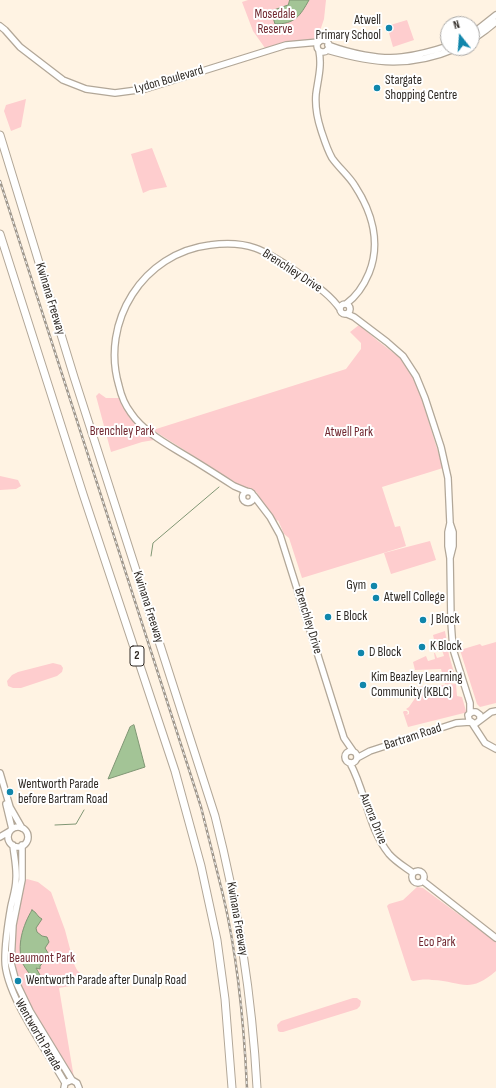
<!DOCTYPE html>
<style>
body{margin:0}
#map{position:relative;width:496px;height:1088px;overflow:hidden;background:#fff3e3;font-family:"Sofia Sans Condensed",sans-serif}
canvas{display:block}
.north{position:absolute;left:440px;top:16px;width:40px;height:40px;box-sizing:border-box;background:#fff;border:1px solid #aba9a7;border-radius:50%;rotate:343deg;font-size:11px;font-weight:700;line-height:16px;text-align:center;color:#2e2924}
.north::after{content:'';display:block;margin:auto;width:14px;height:18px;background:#1086ab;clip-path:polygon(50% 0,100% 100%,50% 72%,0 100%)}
</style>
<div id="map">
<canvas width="496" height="1088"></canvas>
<div class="north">N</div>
</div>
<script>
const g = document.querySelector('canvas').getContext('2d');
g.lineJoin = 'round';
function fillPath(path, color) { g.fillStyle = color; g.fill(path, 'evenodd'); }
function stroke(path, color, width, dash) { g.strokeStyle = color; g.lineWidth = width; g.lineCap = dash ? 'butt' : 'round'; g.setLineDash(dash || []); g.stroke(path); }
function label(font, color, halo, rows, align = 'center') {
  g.font = font + ' "Sofia Sans Condensed",sans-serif'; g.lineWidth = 4; g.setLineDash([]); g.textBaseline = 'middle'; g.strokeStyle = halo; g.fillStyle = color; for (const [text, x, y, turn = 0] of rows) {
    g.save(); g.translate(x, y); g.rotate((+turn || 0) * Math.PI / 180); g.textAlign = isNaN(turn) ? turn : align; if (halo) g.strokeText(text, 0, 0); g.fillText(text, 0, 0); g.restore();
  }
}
const green = new Path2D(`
 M 248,0 L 326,0 L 324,19 L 317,40 L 292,42 L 265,48 L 253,31 L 242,2 Z
 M 407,20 L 414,40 L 393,47 L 387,26 Z
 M 26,99 L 21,127 L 11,131 L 4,111 L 6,105 Z
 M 152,148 L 167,187 L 150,190 L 143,193 L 131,154 Z
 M 359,325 L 378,341 L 400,358 L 412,374 L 418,387 L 443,468 L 382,487 L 395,527 L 400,526 L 406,546 L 302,578 L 289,538 L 284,534 L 278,520 L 277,521 L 260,499 C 256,487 249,489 239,485 L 153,430 L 346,369 L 361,349 L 361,343 L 350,332 Z
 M 99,393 L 106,398 L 120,398 C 124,405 128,414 133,420 C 138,427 152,435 154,440 L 142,442 L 111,452 L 96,396 Z
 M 0,476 L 18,480 L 21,486 L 16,489 L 0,490 Z
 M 430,541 L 436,560 L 391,574 L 384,553 Z
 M 445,631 L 449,655 L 457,683 L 445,684 L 441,669 L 415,670 L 413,662 L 426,656 L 428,661 L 435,659 L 434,653 L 435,653 L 437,658 L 444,656 L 442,650 L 437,652 L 433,635 Z
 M 496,642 L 496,703 L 480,707 L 477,704 L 460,650 L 480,644 L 482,646 Z
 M 53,663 L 61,665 L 63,668 L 62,672 L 57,676 L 21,688 L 13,688 L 8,686 L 7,681 L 12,675 L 18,672 Z
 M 456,684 L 457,696 L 462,697 L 466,711 L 465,714 L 464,713 L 408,727 L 403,712 L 404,711 L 407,711 L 408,713 L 406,715 L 409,714 L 409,711 L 406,709 L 409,707 L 418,694 L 420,694 L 418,687 Z
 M 27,879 L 38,882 L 51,892 L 65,930 L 74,964 L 77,970 L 83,976 L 81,984 L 59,988 L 74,1078 L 41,1028 L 19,986 L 13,965 L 13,956 L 16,917 L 24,881 Z
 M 417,887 L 423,888 L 496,942 L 496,971 C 468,995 462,981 432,980 C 425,979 419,980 413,981 L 411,980 L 387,906 L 389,904 L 403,900 Z
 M 353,998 L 357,998 L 361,1001 L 360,1006 L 357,1009 L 283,1032 L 280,1032 L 278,1031 L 277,1025 L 281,1021 Z`);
const water = new Path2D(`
 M 290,0 L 309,0 C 300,16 295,24 275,24 L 271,11 L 288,5 Z
 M 134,725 L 145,767 L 108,779 L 130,727 Z
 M 32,910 C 37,912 37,917 42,919 L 36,928 L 37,932 L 42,936 L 47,937 L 49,942 L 45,948 L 48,953 L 48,957 L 40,966 L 40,969 L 36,968 L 40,975 L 39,979 L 34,980 C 31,975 26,970 23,964 C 16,946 23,925 32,910 Z`);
const stream = new Path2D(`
 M 151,556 L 153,543 L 219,487
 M 55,825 L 76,824 L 84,810`);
const secondary = new Path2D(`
 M 0,26 L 5,30 L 20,47 L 63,80 L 86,89 L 115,93 L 145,89 L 286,45 L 319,42
 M 472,34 L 496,15
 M 472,40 L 486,30 L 496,22
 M317 46a6 6 0 1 1 12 0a6 6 0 1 1-12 0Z
 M 328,45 C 349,53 380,60 402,57 C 418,55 433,51 448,46
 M 327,50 C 375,64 410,68 457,48
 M 319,51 C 322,66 318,79 316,94 C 315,106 317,118 321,130 C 324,139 327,149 332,158 C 339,168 349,176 355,186 C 372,212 381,243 369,273 C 364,285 357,296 346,304
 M340 309a5 5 0 1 1 10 0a5 5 0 1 1-10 0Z
 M 347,314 L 354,317 L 387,342 L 403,356 L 416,376 L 425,398 L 441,447 L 448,478 L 450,523 L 453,532 L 453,546 L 450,558
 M 246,491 L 234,486 C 217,475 200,464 183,454 C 165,443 143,431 131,413 C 125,405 121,395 119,386 C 100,322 143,253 210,245 C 224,243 241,243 255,248 C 269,253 284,263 297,272 C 312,283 329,293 340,309
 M242.5 497a5.5 5.5 0 1 1 11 0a5.5 5.5 0 1 1-11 0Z
 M 254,496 L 270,517 L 280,535 L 344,738 L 353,751
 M 450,523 L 448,532 L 448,546 L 450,558 L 451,622 L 453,649 L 470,703 L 470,713
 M 480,720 L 480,715 L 476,712 L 472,712 L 468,715 L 469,720 L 475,724 L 491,712 L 496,711
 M 472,723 L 485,743 L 496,749
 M345 757a6 6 0 1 1 12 0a6 6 0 1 1-12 0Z
 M 357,758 L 370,751 L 456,723 L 470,722
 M 350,763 C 366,792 368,828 389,854 C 396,862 405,867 413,873
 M 0,773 L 10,807 L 22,828
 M 6,804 L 12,829
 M8 837a10 10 0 1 1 20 0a10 10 0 1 1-20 0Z
 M 0,837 L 10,831
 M 13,845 C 14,856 17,868 16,879 C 16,888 13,897 11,906 C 8,923 5,942 5,960 C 5,995 48,1052 65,1083
 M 22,845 L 22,880 L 13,925 L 11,963 L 16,982 L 30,1011 L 72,1080
 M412 877a6 6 0 1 1 12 0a6 6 0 1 1-12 0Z
 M 423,881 L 496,938
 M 64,1088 L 65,1083 L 72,1080 L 77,1083 L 79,1088`);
const highway = new Path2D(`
 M 0,135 L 74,377 L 215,816 C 238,906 252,995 257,1088
 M 0,234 L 83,494 L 175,771 L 201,866 L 217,940 L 225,999 L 232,1088`);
const rail = new Path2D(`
 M 0,181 L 201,807 C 208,836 216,866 223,895 C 238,958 244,1024 247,1088`);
const markers = [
 [389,28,4,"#1086ab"],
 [377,88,4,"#1086ab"],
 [374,586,4,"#1086ab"],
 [376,598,4,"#1086ab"],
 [328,617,4,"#1086ab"],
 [423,620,4,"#1086ab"],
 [422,647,4,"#1086ab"],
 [361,653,4,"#1086ab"],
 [363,685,4,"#1086ab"],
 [10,792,4,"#1086ab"],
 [18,981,4,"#1086ab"]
];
const shields = [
 [137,656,14]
];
const shieldNames = [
 ["2",137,656]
];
const parkNames = [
 ["Mosedale",275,15],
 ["Reserve",275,30],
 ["Brenchley Park",122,432],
 ["Atwell Park",349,433],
 ["Eco Park",437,943],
 ["Beaumont Park",42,959]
];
const poiNames = [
 ["Atwell",381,21,"right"],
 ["Primary School",381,36,"right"],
 ["Stargate",385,81],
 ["Shopping Centre",385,96],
 ["Gym",366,586,"right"],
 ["Atwell College",384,598],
 ["E Block",336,617],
 ["J Block",431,620],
 ["K Block",430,647],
 ["D Block",369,653],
 ["Kim Beazley Learning",371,678],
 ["Community (KBLC)",371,693],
 ["Wentworth Parade",18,785],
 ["before Bartram Road",18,800],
 ["Wentworth Parade after Dunalp Road",26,981]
];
const streetNames = [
 ["Lydon Boulevard",169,80,-16],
 ["Brenchley Drive",292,271,33],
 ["Kwinana Freeway",50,299,73],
 ["Kwinana Freeway",148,607,72],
 ["Brenchley Drive",308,621,73],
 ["Bartram Road",413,737,-18],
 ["Aurora Drive",373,819,68],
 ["Kwinana Freeway",237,919,80],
 ["Wentworth Parade",38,1035,60]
];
fillPath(green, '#fecdce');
fillPath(water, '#a3c496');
stroke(water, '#809674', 1);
stroke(stream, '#809674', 1);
stroke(secondary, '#b2a798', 8);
stroke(highway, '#b2a798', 9);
stroke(secondary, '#fff', 5.5);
stroke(highway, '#fff', 7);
stroke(rail, '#9e968b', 2.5);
stroke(rail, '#fff', 1, [3]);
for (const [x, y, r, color] of markers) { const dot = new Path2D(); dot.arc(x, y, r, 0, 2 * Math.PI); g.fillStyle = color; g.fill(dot); stroke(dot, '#fff', 1.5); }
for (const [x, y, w] of shields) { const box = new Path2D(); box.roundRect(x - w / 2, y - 10, w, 20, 3); g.fillStyle = '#fff'; g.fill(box); stroke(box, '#2e2924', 1); }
label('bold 12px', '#2e2924', null, shieldNames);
label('13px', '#702830', '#fff', parkNames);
label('13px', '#2e2924', '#fff', poiNames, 'left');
label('13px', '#2e2924', '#fff', streetNames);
</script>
